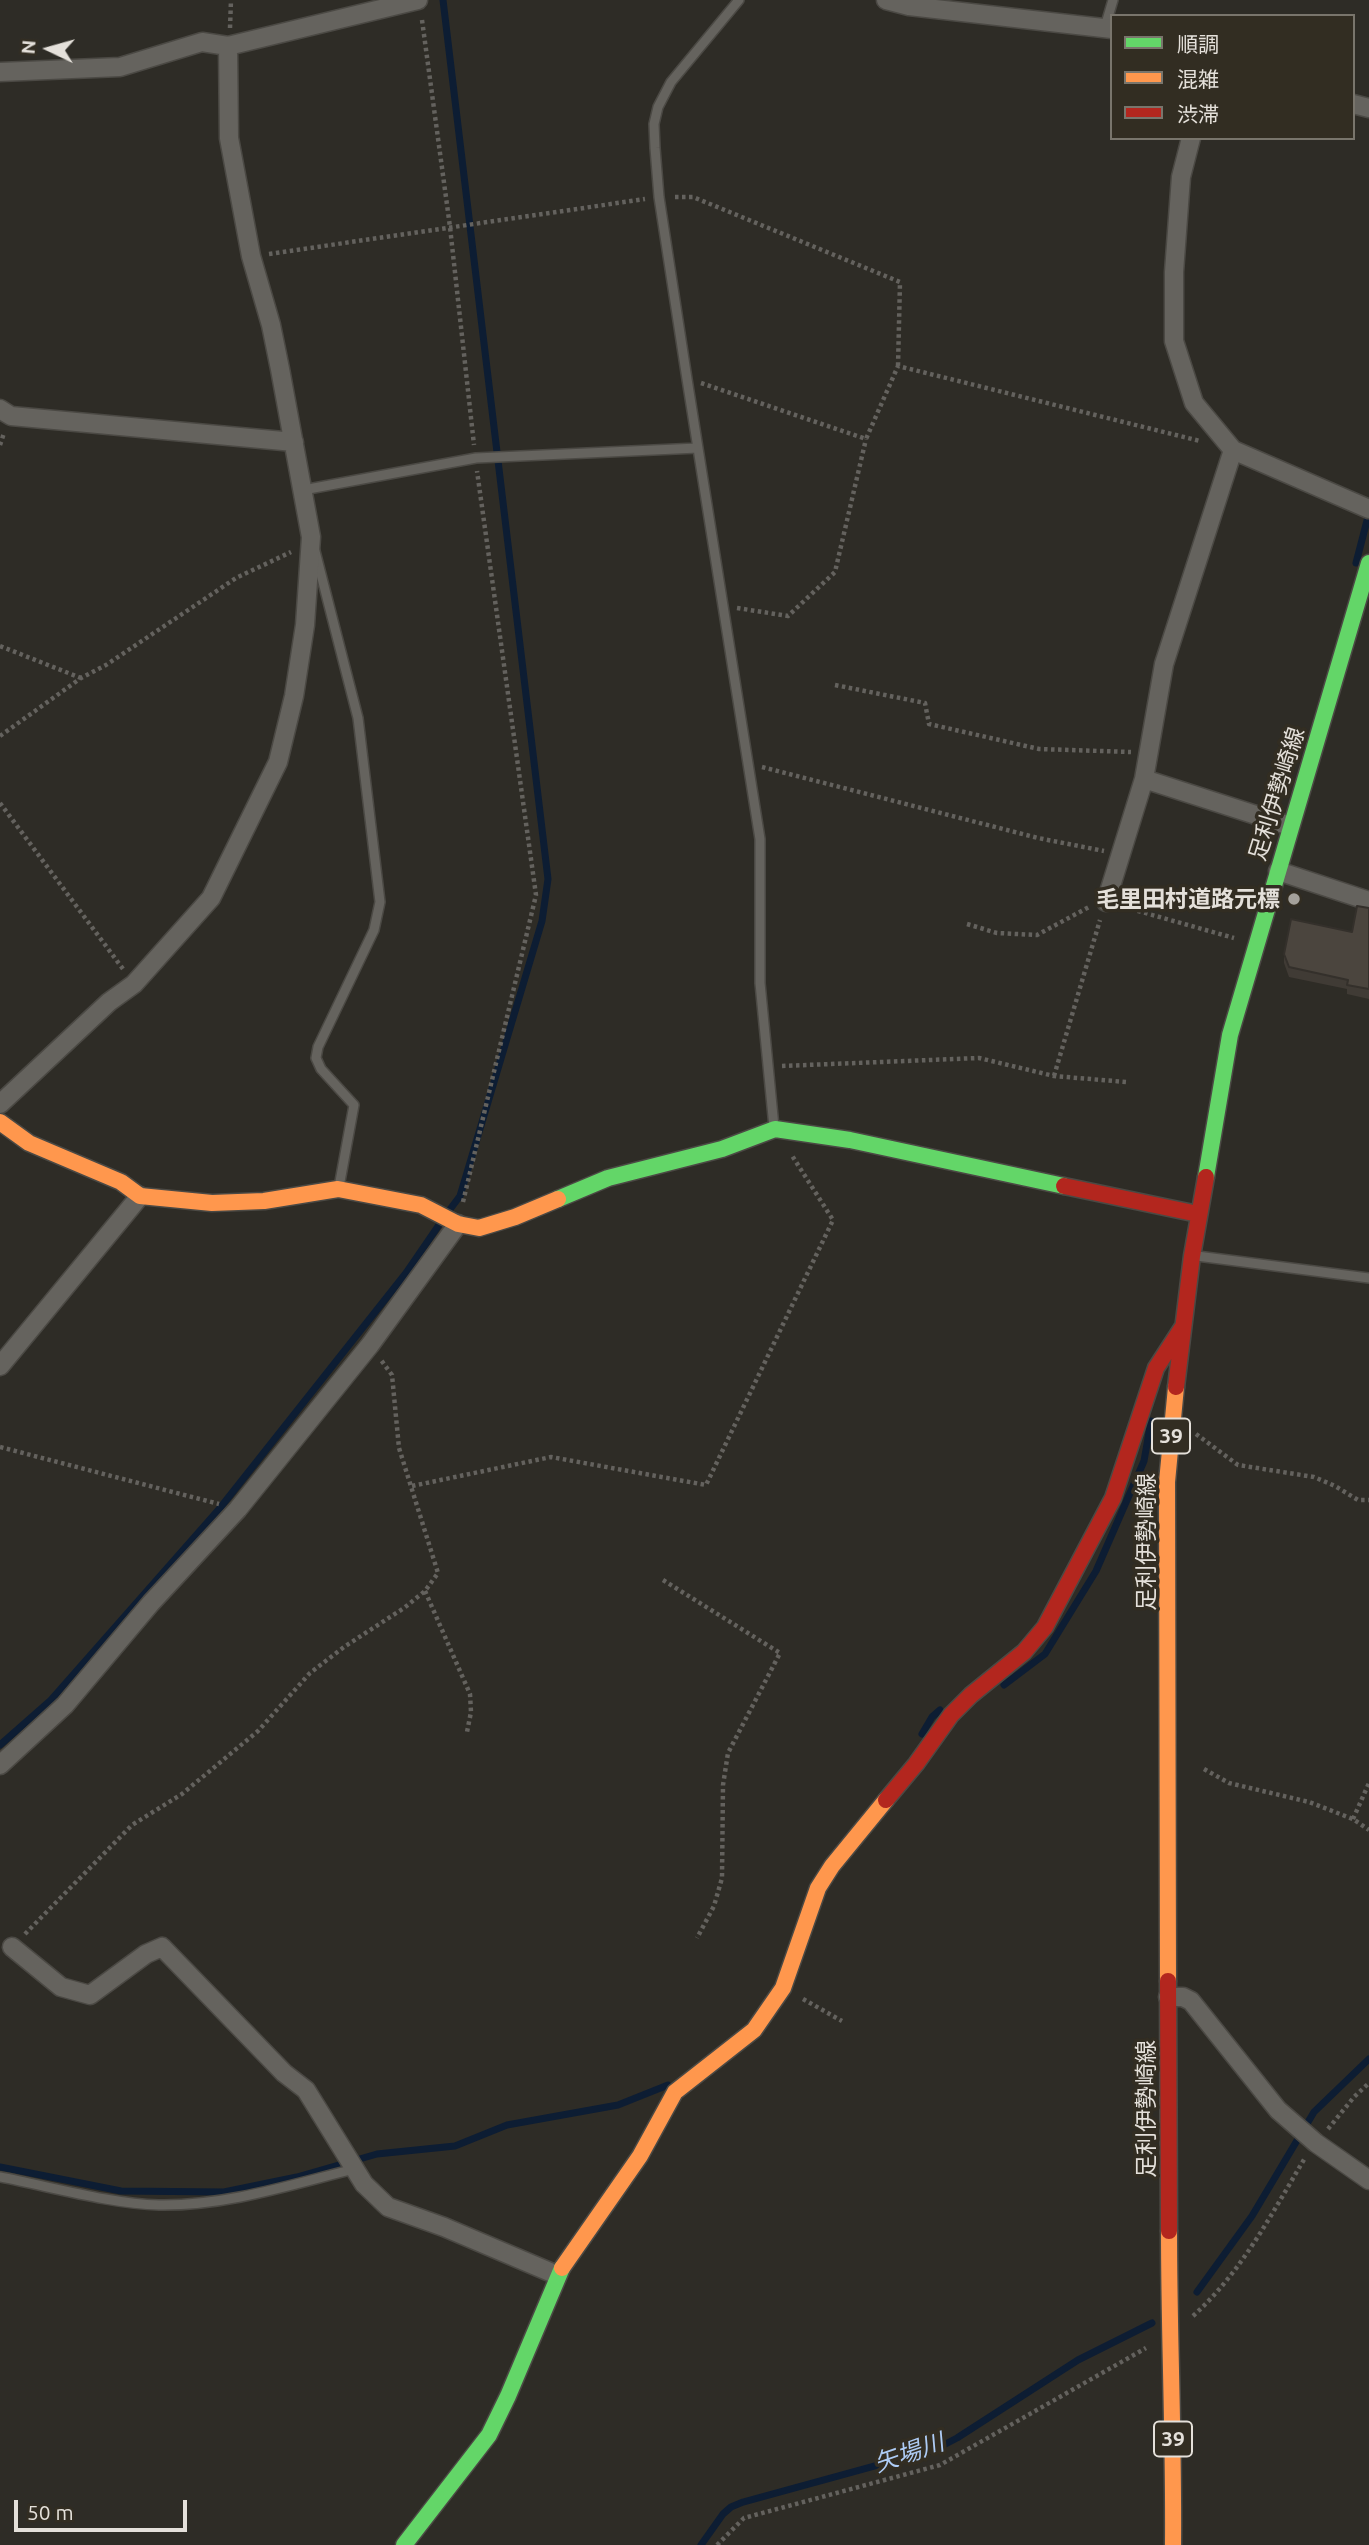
<!DOCTYPE html>
<meta charset="utf-8">
<style>
body{margin:0}
#map{position:relative;width:1369px;height:2545px;overflow:hidden;background:#2e2c26;font-family:Ubuntu,"Noto Sans JP",sans-serif}
canvas{display:block}
.legend{position:absolute;left:1110px;top:14px;width:245px;height:126px;box-sizing:border-box;background:#322d22;border:2px solid #79756c;margin:0;padding:9px 12px;list-style:none;font-size:21px;color:#e4e0da}
.legend li{display:flex;align-items:center;gap:14px;height:35px}
.legend b{width:35px;border:2px solid #79756c}
.north{position:absolute;left:14px;top:14px;width:70px;height:70px;-webkit-text-stroke:5px #322d22;paint-order:stroke;rotate:275deg;font-size:19px;font-weight:700;line-height:28px;text-align:center;color:#e4e0da}
.north::after{content:'';display:block;margin:auto;width:24px;height:32px;background:#e4e0da;clip-path:polygon(50% 0,100% 100%,50% 72%,0 100%)}
.scale{position:absolute;left:14px;top:2500px;width:173px;height:32px;box-sizing:border-box;border:4px solid #e4e0da;border-top:0;padding-left:9px;font-size:21px;line-height:24px;white-space:nowrap;color:#e4e0da;-webkit-text-stroke:5px #322d22;paint-order:stroke}
</style>
<div id="map">
<canvas width="1369" height="2545"></canvas>
<ul class="legend">
<li><b style="height:9px;background:#63d668"></b>順調</li>
<li><b style="height:9px;background:#ff974d"></b>混雑</li>
<li><b style="height:9px;background:#b3261e"></b>渋滞</li>
</ul>
<div class="north">N</div>
<div class="scale">50 m</div>
</div>
<script>
const g = document.querySelector('canvas').getContext('2d');
g.lineJoin = 'round';
function stroke(path, color, width, dash) { g.strokeStyle = color; g.lineWidth = width; g.lineCap = dash ? 'butt' : 'round'; g.setLineDash(dash || []); g.stroke(path); }
function fillPath(path, color) { g.fillStyle = color; g.fill(path, 'evenodd'); }
function label(font, color, halo, rows, align = 'center') {
  g.font = font + ' Ubuntu,"Noto Sans JP",sans-serif'; g.lineWidth = 7; g.setLineDash([]); g.textBaseline = 'middle'; g.strokeStyle = halo; g.fillStyle = color; for (const [text, x, y, turn = 0] of rows) {
    g.save(); g.translate(x, y); g.rotate((+turn || 0) * Math.PI / 180); g.textAlign = isNaN(turn) ? turn : align; if (halo) g.strokeText(text, 0, 0); g.fillText(text, 0, 0); g.restore();
  }
}
const stream = new Path2D(`
 M 443,0 L 548,879 L 542,921 L 460,1196 L 448,1212
 M 1356,563 L 1369,513
 M 1004,1685 L 1045,1654 L 1096,1571 L 1144,1461 L 1151,1421
 M 922,1734 L 932,1717 L 940,1710
 M 0,1745 L 50,1701 L 220,1508 L 406,1273 L 441,1222
 M 0,2167 L 121,2191 L 224,2192 L 297,2177 L 377,2154 L 455,2146 L 507,2125 L 618,2105 L 668,2085
 M 1197,2292 L 1252,2216 L 1314,2112 L 1369,2059
 M 701,2545 L 723,2514 L 731,2507 L 743,2502 L 936,2449 L 957,2438 L 1078,2360 L 1152,2323`);
const path = new Path2D(`
 M 422,20 L 450,227 L 474,445
 M 230,28 L 231,0
 M 675,197 L 693,197 L 900,282 L 898,366
 M 269,254 L 645,199
 M 701,383 L 866,439 L 898,366 L 1200,441
 M 0,445 L 4,433
 M 737,608 L 788,616 L 835,572 L 866,439
 M 0,646 L 81,678
 M 835,685 L 925,703 L 929,724 L 1039,749 L 1131,752
 M 0,736 L 81,678 L 106,665 L 236,578 L 291,552
 M 762,767 L 1038,838 L 1104,851
 M 0,803 L 123,969
 M 1124,907 L 1234,938
 M 967,924 L 997,933 L 1037,935 L 1089,907
 M 782,1066 L 979,1058 L 1054,1076 L 1126,1082
 M 1054,1076 L 1100,920
 M 463,1202 L 536,895 L 477,471
 M 1196,1434 L 1238,1465 L 1314,1477 L 1335,1486 L 1358,1500 L 1369,1500
 M 0,1447 L 219,1504
 M 412,1486 L 551,1457 L 706,1485 L 833,1220 L 791,1154
 M 663,1580 L 780,1653 L 728,1753 L 723,1785 L 722,1878 L 714,1906 L 697,1938
 M 425,1591 L 470,1694 L 471,1712 L 467,1732
 M 1204,1769 L 1229,1783 L 1309,1802 L 1353,1819 L 1369,1830
 M 1353,1819 L 1369,1783
 M 25,1934 L 132,1825 L 182,1794 L 258,1731 L 310,1673 L 344,1647 L 404,1608 L 425,1591 L 438,1573 L 399,1448 L 392,1375 L 381,1360
 M 803,1999 L 842,2021
 M 1328,2129 L 1354,2097 L 1369,2083
 M 1193,2316 C 1242,2272 1272,2213 1305,2158
 M 717,2545 L 744,2518 L 940,2465 L 1146,2348`);
const lane = new Path2D(`
 M 739,0 L 671,82 L 658,107 L 654,124 L 655,148 L 659,197 L 687,379 L 760,839 L 760,983 L 774,1127
 M 1105,27 L 1113,0
 M 303,490 L 476,458 L 698,448
 M 315,551 L 358,718 L 380,902 L 374,930 L 318,1047 L 316,1058 L 321,1069 L 354,1105 L 339,1187
 M 1197,1256 L 1369,1278
 M 0,2177 C 48,2186 111,2204 159,2205 C 226,2206 290,2185 354,2169`);
const street = new Path2D(`
 M 886,0 L 909,6 L 1112,29
 M 0,72 L 120,67 L 202,42 L 228,46 L 418,0
 M 1353,104 L 1369,108
 M 1191,138 L 1181,177 L 1174,272 L 1174,341 L 1194,403 L 1233,450 L 1369,509
 M 0,409 L 11,416 L 294,442
 M 1144,779 L 1290,826
 M 1278,871 L 1369,901
 M 1106,902 L 1144,779 L 1164,664 L 1233,450
 M 0,1104 L 109,1002 L 134,984 L 211,898 L 278,762 L 294,696 L 305,625 L 311,537 L 280,369 L 271,325 L 251,256 L 229,138 L 228,46
 M 0,1366 L 140,1196
 M 0,1765 L 65,1705 L 151,1603 L 238,1509 L 370,1345 L 458,1224
 M 12,1947 L 61,1987 L 90,1995 L 146,1954 L 162,1947 L 284,2073 L 306,2090 L 364,2184 L 388,2207 L 444,2227 L 557,2275
 M 1168,1997 L 1183,1997 L 1191,2001 L 1278,2110 L 1316,2143 L 1369,2180`);
const fast = new Path2D(`
 M 1206,1177 L 1230,1035 L 1369,563
 M 558,1199 L 608,1178 L 722,1149 L 775,1129 L 850,1140 L 1064,1186
 M 404,2545 L 489,2435 L 508,2396 L 562,2268`);
const slow = new Path2D(`
 M 0,1122 L 29,1143 L 121,1182 L 140,1196 L 212,1203 L 264,1201 L 338,1189 L 421,1205 L 458,1224 L 479,1228 L 515,1217 L 558,1199
 M 1168,1981 L 1167,1482 L 1176,1387
 M 1169,2231 C 1169,2336 1174,2440 1173,2545
 M 562,2268 L 640,2156 L 675,2092 L 754,2030 L 783,1988 L 818,1888 L 832,1866 L 886,1800`);
const jam = new Path2D(`
 M 1064,1186 L 1198,1214
 M 1176,1387 L 1192,1256 L 1206,1177
 M 886,1800 L 916,1764 L 951,1715 L 971,1695 L 1024,1652 L 1045,1627 L 1113,1498 L 1156,1368 L 1182,1328
 M 1168,1981 L 1169,2231`);
const wall = new Path2D(`
 M 1369,908 L 1369,999 L 1347,994 L 1347,989 L 1289,977 L 1284,963 L 1284,954 L 1352,932 Z`);
const building = new Path2D(`
 M 1357,906 L 1369,908 L 1369,989 L 1347,985 L 1348,980 L 1289,967 L 1284,954 L 1291,919 L 1352,932 Z`);
const markers = [
 [1294,899,7,"#a4a19b"]
];
const shields = [
 [1171,1436,38],
 [1173,2439,38]
];
const shieldNames = [
 ["39",1171,1436],
 ["39",1173,2439]
];
const streetNames = [
 ["足利伊勢崎線",1277,794,-73],
 ["足利伊勢崎線",1146,1542,-90],
 ["足利伊勢崎線",1146,2109,-90]
];
const poiNames = [
 ["毛里田村道路元標",1280,899]
];
const waterNames = [
 ["矢場川",909,2453,-19]
];
stroke(stream, '#0d1d33', 7);
stroke(lane, '#4b4944', 12);
stroke(street, '#4b4944', 21);
stroke(fast, '#4b4944', 19);
stroke(slow, '#4b4944', 19);
stroke(jam, '#4b4944', 19);
stroke(path, '#64625e', 4.5, [3.5, 3.5]);
stroke(lane, '#65635e', 9);
stroke(street, '#65635e', 18);
stroke(fast, '#63d668', 16);
stroke(slow, '#ff974d', 16);
stroke(jam, '#b3261e', 16);
fillPath(wall, '#403b35');
fillPath(building, '#4b453e');
stroke(building, '#34302b', 2);
for (const [x, y, r, color] of markers) { const dot = new Path2D(); dot.arc(x, y, r, 0, 2 * Math.PI); g.fillStyle = color; g.fill(dot); stroke(dot, '#322d22', 2.5); }
for (const [x, y, w] of shields) { const box = new Path2D(); box.roundRect(x - w / 2, y - 17.5, w, 35, 5); g.fillStyle = '#322d22'; g.fill(box); stroke(box, '#e4e0da', 2); }
label('bold 21px', '#e4e0da', null, shieldNames);
label('23px', '#e4e0da', '#322d22', streetNames);
label('bold 23px', '#e4e0da', '#322d22', poiNames, 'right');
label('italic 24px', '#aeccf5', '#322d22', waterNames);
</script>
